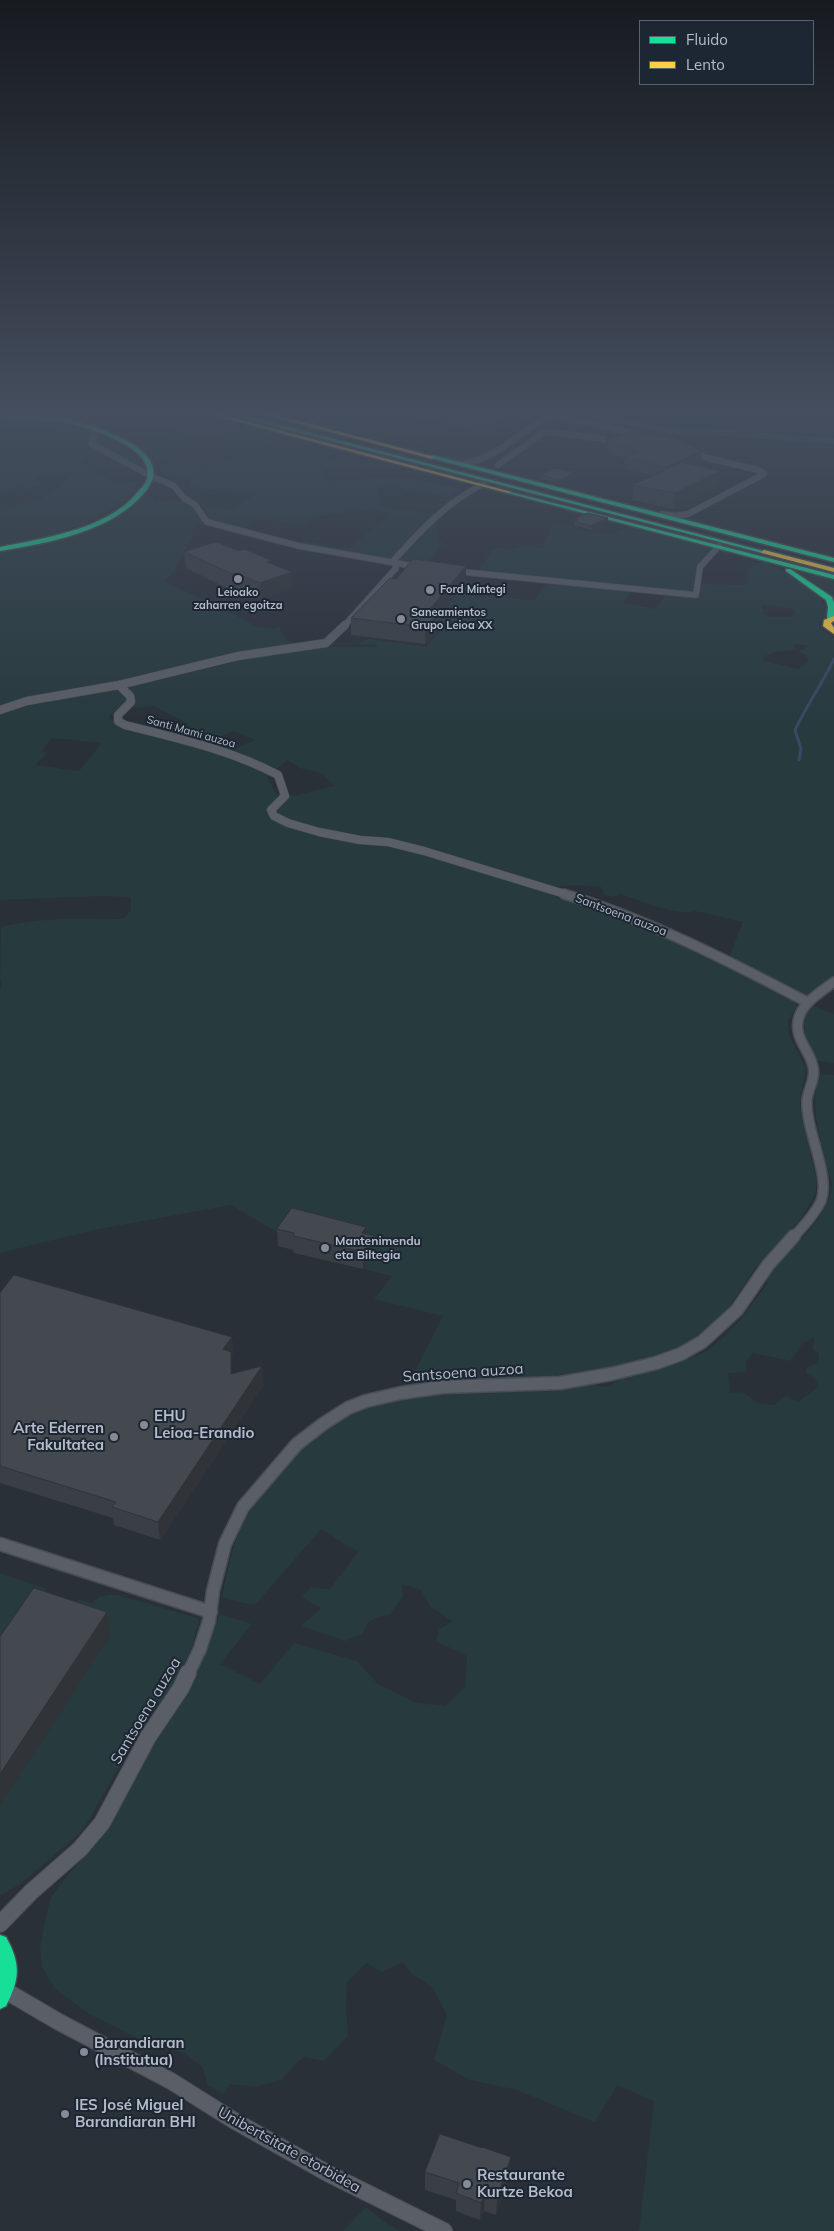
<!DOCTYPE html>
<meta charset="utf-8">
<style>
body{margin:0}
#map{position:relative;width:834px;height:2231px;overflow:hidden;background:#2a3038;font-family:Mulish,sans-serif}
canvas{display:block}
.legend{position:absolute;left:639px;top:20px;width:175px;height:65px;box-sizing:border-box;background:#1d2633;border:1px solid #59626f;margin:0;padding:6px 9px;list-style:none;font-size:15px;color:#b4bcc9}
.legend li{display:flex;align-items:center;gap:10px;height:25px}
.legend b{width:25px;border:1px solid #59626f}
</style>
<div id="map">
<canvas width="834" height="2231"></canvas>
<ul class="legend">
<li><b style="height:6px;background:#16e098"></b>Fluido</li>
<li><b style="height:6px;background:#ffcf43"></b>Lento</li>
</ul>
</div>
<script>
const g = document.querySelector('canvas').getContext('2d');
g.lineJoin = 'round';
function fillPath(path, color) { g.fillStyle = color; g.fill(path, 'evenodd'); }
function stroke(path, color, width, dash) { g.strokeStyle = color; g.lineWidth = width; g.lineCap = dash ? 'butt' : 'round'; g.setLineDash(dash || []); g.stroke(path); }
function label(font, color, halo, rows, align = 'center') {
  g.font = font + ' Mulish,sans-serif'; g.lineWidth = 4; g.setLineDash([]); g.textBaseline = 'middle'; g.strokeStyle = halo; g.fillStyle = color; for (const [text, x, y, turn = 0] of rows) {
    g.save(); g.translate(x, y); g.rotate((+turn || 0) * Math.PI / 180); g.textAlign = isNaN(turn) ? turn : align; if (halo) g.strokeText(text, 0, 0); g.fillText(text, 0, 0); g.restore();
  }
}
const green = new Path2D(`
 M 53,415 L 130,415 L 125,420 L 180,424 L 162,431 L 113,428 L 110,430 L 111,433 Z
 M 323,415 L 334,415 L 325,419 L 327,420 L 325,423 L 328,424 L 460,457 L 469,457 L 499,446 L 478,461 L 467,461 L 320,425 L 318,421 Z
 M 0,417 C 46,421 104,425 137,461 L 132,463 L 110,451 L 86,457 L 82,464 L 89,468 L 90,471 L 121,484 L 139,481 C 116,523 43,538 0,545 L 0,504 C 9,508 14,506 23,504 C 48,498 57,491 74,472 L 55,472 L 33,478 L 43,484 L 31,489 L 19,486 L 0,493 Z
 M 248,427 L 273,433 L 256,445 L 296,451 L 309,457 L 350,459 L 322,472 L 325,481 L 403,477 L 463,489 L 449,497 L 393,487 L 378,488 L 380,505 L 385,508 L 441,514 L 436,519 L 438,542 L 443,543 L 425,566 L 400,562 L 400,558 L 378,557 L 299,544 L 303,541 L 348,549 L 391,514 L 388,512 L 365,510 L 336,513 L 322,516 L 302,526 L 272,519 L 258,519 L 242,528 L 211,520 L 204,507 L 232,509 L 256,494 L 188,487 L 191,479 L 161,475 L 161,466 L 181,462 L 204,468 L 235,457 L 228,454 L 236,442 L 220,440 Z
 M 175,436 L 201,442 L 170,450 L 174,454 L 157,459 L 127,440 L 163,441 Z
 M 144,496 L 154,498 L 154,502 L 187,501 L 204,521 L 192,530 L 193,534 L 173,573 L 164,581 L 247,621 L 253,626 L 274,629 L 278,626 L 288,642 L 301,644 L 309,641 L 308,645 L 0,708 L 0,551 L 56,539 L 136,503 Z
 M 554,522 C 572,526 591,535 609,534 C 618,533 623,528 632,527 L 713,549 C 707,556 698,563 695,573 C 693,580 696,584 693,593 L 478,571 L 494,548 L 512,549 L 525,545 L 542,548 Z
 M 761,561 C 779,567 827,593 827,614 L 819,622 C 819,631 827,633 834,637 L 834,977 L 805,997 L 729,957 L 743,922 L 695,911 C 677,917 639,900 620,894 L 614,897 L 605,895 L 601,887 L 575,885 L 554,887 L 557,899 L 568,899 L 654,930 L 795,1000 L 797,1006 L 788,1020 L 789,1036 L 806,1068 L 800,1099 L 801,1114 L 817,1182 L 815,1195 L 799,1221 L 756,1267 L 726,1311 L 706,1331 L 682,1347 L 652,1358 L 604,1369 L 554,1376 L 512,1379 L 410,1380 L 443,1316 L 374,1299 L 392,1276 L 363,1269 L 374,1253 L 280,1234 L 231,1205 L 94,1230 L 0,1253 L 0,989 L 2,988 L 0,979 L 1,927 C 41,917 82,918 123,919 L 131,910 L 131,897 L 102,896 L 0,900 L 0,712 L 29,703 L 229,660 L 322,647 L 378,647 L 375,644 L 356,644 L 368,639 L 426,647 L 442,629 L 442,625 L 434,623 L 465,582 L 469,581 L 466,591 C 480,602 487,595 502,597 C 513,599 524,600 535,600 L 547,582 L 633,589 L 623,603 L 655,609 L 667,593 L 692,598 L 699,594 L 702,584 L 745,585 L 748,582 L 749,568 ZM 761,605 L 794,609 L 795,613 L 792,617 L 771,617 L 763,614 L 764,612 ZM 798,644 L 809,646 L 799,651 L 808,657 L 808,662 L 799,669 L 763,661 L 763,657 L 775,652 L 795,649 L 792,645 ZM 136,703 L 134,706 L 137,708 L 154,706 L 188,724 C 177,727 159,734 148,734 C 136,733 115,727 109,716 L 120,706 ZM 233,731 L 255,740 L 234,749 L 221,744 L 203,750 L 195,747 ZM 52,738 L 102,743 L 79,771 L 35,765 L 48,753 L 41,751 ZM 287,760 L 299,768 L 322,773 L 334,786 L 294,796 L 276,793 L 267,777 Z
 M 785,566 L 834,580 L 834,603 C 826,586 801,575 785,566 Z
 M 812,1005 L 834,1014 L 834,1063 L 817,1061 C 806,1042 797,1024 812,1005 Z
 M 821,1074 L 834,1075 L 834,2231 L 639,2231 L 654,2101 L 617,2085 L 595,2122 L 517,2090 L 470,2080 L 434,2060 L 447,2015 L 432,1987 L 412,1974 L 402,1962 L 382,1972 L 366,1963 L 347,1982 L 346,2006 L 348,2036 L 324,2061 L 303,2057 L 281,2080 L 256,2087 L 230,2084 L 224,2094 L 208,2086 L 203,2068 L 183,2052 L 157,2048 L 89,2014 L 55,1989 L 42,1967 L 40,1946 L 50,1899 L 66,1877 L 103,1835 L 148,1749 L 190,1688 L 220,1614 L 252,1624 L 220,1664 L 260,1684 L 294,1643 L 357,1661 L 378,1684 L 417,1703 L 446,1706 L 465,1687 L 467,1656 L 436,1641 L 439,1630 L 452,1621 L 431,1607 L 421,1590 L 402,1584 L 403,1597 L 389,1615 L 377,1617 L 368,1622 L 362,1634 L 346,1641 L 301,1626 L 321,1608 L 302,1597 L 311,1587 L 330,1589 L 358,1552 L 321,1529 L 255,1605 L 239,1602 L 222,1597 C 227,1575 230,1551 240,1531 C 263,1482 317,1421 370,1405 C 383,1401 398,1400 411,1398 C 469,1388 527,1387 585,1384 L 606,1387 L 624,1377 L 680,1362 L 706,1352 L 723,1338 L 744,1315 L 767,1284 L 767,1275 C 787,1252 829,1219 832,1186 C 832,1180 828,1171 826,1164 C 820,1139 808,1098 821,1074 ZM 814,1337 L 813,1349 L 819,1354 L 819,1363 L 807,1367 L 806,1373 L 814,1378 L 819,1386 L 798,1402 L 787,1396 L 773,1405 L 758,1403 L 742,1392 L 730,1393 L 728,1373 L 746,1372 L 746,1361 L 753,1353 L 790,1361 L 802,1344 Z
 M 0,1573 L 46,1589 L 0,1652 Z
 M 109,1595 L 118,1595 L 198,1618 L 199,1622 L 191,1650 L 173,1686 L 141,1728 L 89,1820 L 79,1834 L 19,1885 L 0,1895 L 0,1806 L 64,1620 L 78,1599 L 91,1603 L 99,1597 Z
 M 366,2207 L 386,2223 L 400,2231 L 343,2231 Z`);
const stream = new Path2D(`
 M 799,760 L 801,749 L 795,730 C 807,705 822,684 834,659`);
const river = new Path2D(`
 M 583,415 L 606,415 L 677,429 L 711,429 L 834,438 L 834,444 L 711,435 L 677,435 L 589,418 Z`);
const streetFar4 = new Path2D(`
 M 557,416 L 642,435
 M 314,426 L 314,421 L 318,415
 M 95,433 L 92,444 L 145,473
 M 462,464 C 497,460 518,431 549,417
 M 498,465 L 543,433 L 552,432 L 604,439
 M 151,476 L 174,486 L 184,498 L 195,505 L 207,522 L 299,546 L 419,567
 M 662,514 L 676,516 L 688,514 L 764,474 L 758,470 L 704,457 L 689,450
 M 453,571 L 696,595 L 700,567 L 719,546
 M 344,626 L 396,568 L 394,560 C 421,530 446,503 483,484`);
const streetFar3 = new Path2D(`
 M 119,685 L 130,696 L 131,702 L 118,715 L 118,721 L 125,725 C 177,738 231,750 278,775 L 285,796 L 271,810 L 274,816 L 288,823 L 319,832 L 360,840 L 388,842 L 424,851 L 568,895
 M 0,710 L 27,701 L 119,685 L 238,656 L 326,643 L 345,625`);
const streetFar2 = new Path2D(`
 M 564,894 C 649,920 729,961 807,1002
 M 793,1238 C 803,1226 815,1215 821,1201 C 831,1175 805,1130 807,1100 C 808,1089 816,1078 813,1067 C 811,1054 800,1044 798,1031 C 794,1007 818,994 834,982`);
const streetFar1 = new Path2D(`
 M 0,1544 L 211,1612
 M 188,1674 L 200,1649 L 209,1621 L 213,1591 L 225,1544 L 243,1507 L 297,1444 L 323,1424 L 348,1408 L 366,1401 L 401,1393 L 443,1387 L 560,1383 L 611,1374 L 656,1363 L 681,1354 L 702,1342 L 737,1310 L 768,1265 L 794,1236`);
const street = new Path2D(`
 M 0,1924 L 31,1892 L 80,1849 L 102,1823 L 148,1737 L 181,1688 L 188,1673
 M 6,1991 L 59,2022 L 171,2081 L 233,2120 L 329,2174 L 444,2231`);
const fast = new Path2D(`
 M 0,415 L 47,417 L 44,415 L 53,415 C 80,422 182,446 146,491 C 134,505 120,515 104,523 C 71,539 35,545 0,551 L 0,547 C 26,542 53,537 78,529 C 99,522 122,511 136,494 C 140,489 145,485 147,479 C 157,444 77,425 55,419 L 52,421 L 0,417 Z
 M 232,415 L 242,415 L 767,552 L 762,553 Z
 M 432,455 L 834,558 L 834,562 L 430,458 L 429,457 Z
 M 507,491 L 834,575 L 834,579 L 507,493 Z
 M 786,569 L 790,569 L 832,597 L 834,603 L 834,621 L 827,619 L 828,607 L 826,600 L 786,571 Z
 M 0,1935 L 6,1937 C 21,1964 20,1979 6,2006 L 0,2009 Z`);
const slow = new Path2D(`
 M 212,415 L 222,415 L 512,492 L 507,493 Z
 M 266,415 L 276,415 L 435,457 L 432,459 Z
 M 764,550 L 834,568 L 834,572 L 762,553 L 761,552 Z
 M 834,616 L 834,621 L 831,623 L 834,628 L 834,634 L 823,626 L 824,620 Z`);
const wall = new Path2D(`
 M 407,415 L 535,415 L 535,417 L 493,436 Z
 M 609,440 L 701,451 L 701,462 L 694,465 L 718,487 L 674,509 L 632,500 L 633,485 L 653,476 L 624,469 L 625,458 L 613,455 L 613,452 L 608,451 Z
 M 576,473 L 576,477 L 559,484 L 540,479 L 540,475 Z
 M 608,518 L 607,522 L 591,530 L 574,525 L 575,519 Z
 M 184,552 L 272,564 L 292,588 L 260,599 L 237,589 L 233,591 L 186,568 Z
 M 466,566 L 466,582 L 435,619 L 435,633 L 425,644 L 351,635 L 351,618 L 396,579 Z
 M 366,1227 L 366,1234 L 374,1253 L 363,1269 L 294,1253 L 293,1250 L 278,1246 L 277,1229 Z
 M 0,1293 L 232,1337 L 233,1355 L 231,1358 L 232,1374 L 264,1384 L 160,1540 L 114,1525 L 113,1518 L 0,1483 Z
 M 425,2172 L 510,2174 L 496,2215 L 484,2211 L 480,2220 L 456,2211 L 456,2200 L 425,2190 Z`);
const shadedWall = new Path2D(`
 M 508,415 L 535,415 L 535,417 L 493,436 L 493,421 Z
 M 701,451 L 701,462 L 665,479 L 666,467 Z
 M 720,471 L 718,487 L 674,509 L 675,493 Z
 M 576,473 L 576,477 L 559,484 L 559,480 Z
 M 608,518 L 607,522 L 591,530 L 591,526 Z
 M 466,566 L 466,582 L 435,619 L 435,633 L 425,644 L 425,615 Z
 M 292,572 L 292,588 L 260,599 L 260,583 Z
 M 236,573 L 237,589 L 233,591 L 232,574 Z
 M 366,1227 L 366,1244 L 362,1233 Z
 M 374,1236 L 374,1253 L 363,1269 L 363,1252 Z
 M 232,1337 L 233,1355 L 231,1358 L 233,1392 L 223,1349 Z
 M 262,1366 L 264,1384 L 160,1540 L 158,1522 Z
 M 107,1612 L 110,1636 L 0,1806 L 0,1774 Z
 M 511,2157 L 510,2174 L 496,2215 L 497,2198 Z
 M 485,2193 L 484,2211 L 480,2220 L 481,2203 Z`);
const building = new Path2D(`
 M 467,415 L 508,415 L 493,421 Z
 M 633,431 L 679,440 L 701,451 L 666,467 L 625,458 L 640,451 L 613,444 L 617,442 L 609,440 Z
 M 682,462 L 720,471 L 675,493 L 633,485 Z
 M 557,468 L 576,473 L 559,480 L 540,475 Z
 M 588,513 L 608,518 L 591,526 L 574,521 L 578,520 L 575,519 Z
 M 216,542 L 239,551 L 244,549 L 271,560 L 267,562 L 292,572 L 260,583 L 236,573 L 232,574 L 184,552 Z
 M 413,559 L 466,566 L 425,615 L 435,616 L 425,627 L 351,618 L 390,578 L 396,579 Z
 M 292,1208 L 366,1227 L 362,1233 L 374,1236 L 363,1252 L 293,1236 L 294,1233 L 277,1229 Z
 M 14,1275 L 232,1337 L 223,1349 L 231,1352 L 231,1374 L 262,1366 L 158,1522 L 112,1507 L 116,1502 L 0,1466 L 0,1293 Z
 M 34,1588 L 107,1612 L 0,1774 L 0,1637 Z
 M 440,2134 L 482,2148 L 482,2147 L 511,2157 L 497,2198 L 485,2193 L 481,2203 L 456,2193 L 459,2183 L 425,2172 Z`);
const markers = [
 [238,579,5,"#848b96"],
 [430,590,5,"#848b96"],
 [401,619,5,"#848b96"],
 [325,1248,5,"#848b96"],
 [144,1425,5,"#848b96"],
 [114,1437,5,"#848b96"],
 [84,2052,5,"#848b96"],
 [65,2114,5,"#848b96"],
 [467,2184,5,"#848b96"]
];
const farPoinames = [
 ["Ford Mintegi",440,590],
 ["Leioako",238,593,"center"],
 ["zaharren egoitza",238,606,"center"],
 ["Saneamientos",411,613],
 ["Grupo Leioa XX",411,626]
];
const farStreetnames = [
 ["Santi Mami auzoa",191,732,16]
];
const streetNames = [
 ["Santsoena auzoa",621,915,21]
];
const poiNames = [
 ["Mantenimendu",335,1241],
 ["eta Biltegia",335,1255]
];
const nearStreetnames = [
 ["Santsoena auzoa",463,1373,-4],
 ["Santsoena auzoa",146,1711,-59],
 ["Unibertsitate etorbidea",289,2150,29]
];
const nearPoinames = [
 ["EHU",154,1416],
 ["Leioa-Erandio",154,1433],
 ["Arte Ederren",104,1428,"right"],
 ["Fakultatea",104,1445,"right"],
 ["Barandiaran",94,2043],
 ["(Institutua)",94,2060],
 ["IES José Miguel",75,2105],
 ["Barandiaran BHI",75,2122],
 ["Restaurante",477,2175],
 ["Kurtze Bekoa",477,2192]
];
fillPath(green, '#273a3e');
stroke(stream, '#384963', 3);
fillPath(river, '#384963');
stroke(streetFar4, '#484c53', 7);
stroke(streetFar3, '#484c53', 9);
stroke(streetFar2, '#484c53', 12);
stroke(streetFar1, '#484c53', 15);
stroke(street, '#484c53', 18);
stroke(fast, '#484c53', 3);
stroke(slow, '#484c53', 3);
stroke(streetFar4, '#5a5e66', 5.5);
stroke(streetFar3, '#5a5e66', 8);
stroke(streetFar2, '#5a5e66', 9);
stroke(streetFar1, '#5a5e66', 12);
stroke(street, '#5a5e66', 16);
fillPath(fast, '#16e098');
fillPath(slow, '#ffcf43');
fillPath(wall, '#3a3f45');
fillPath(shadedWall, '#303338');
fillPath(building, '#444950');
stroke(building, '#303338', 1);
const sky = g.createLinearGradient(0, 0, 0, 727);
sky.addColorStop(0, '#171a1f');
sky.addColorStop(0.57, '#444e5e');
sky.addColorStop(1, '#444e5e00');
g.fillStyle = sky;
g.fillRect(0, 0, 834, 727);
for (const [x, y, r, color] of markers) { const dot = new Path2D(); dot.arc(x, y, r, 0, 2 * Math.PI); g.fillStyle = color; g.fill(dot); stroke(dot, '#1d2633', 2); }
label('bold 11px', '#b4bcc9', '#1d2633', farPoinames, 'left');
label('11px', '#b4bcc9', '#1d2633', farStreetnames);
label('12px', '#b4bcc9', '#1d2633', streetNames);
label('bold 12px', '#b4bcc9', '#1d2633', poiNames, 'left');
label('15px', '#b4bcc9', '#1d2633', nearStreetnames);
label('bold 15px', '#b4bcc9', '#1d2633', nearPoinames, 'left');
</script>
